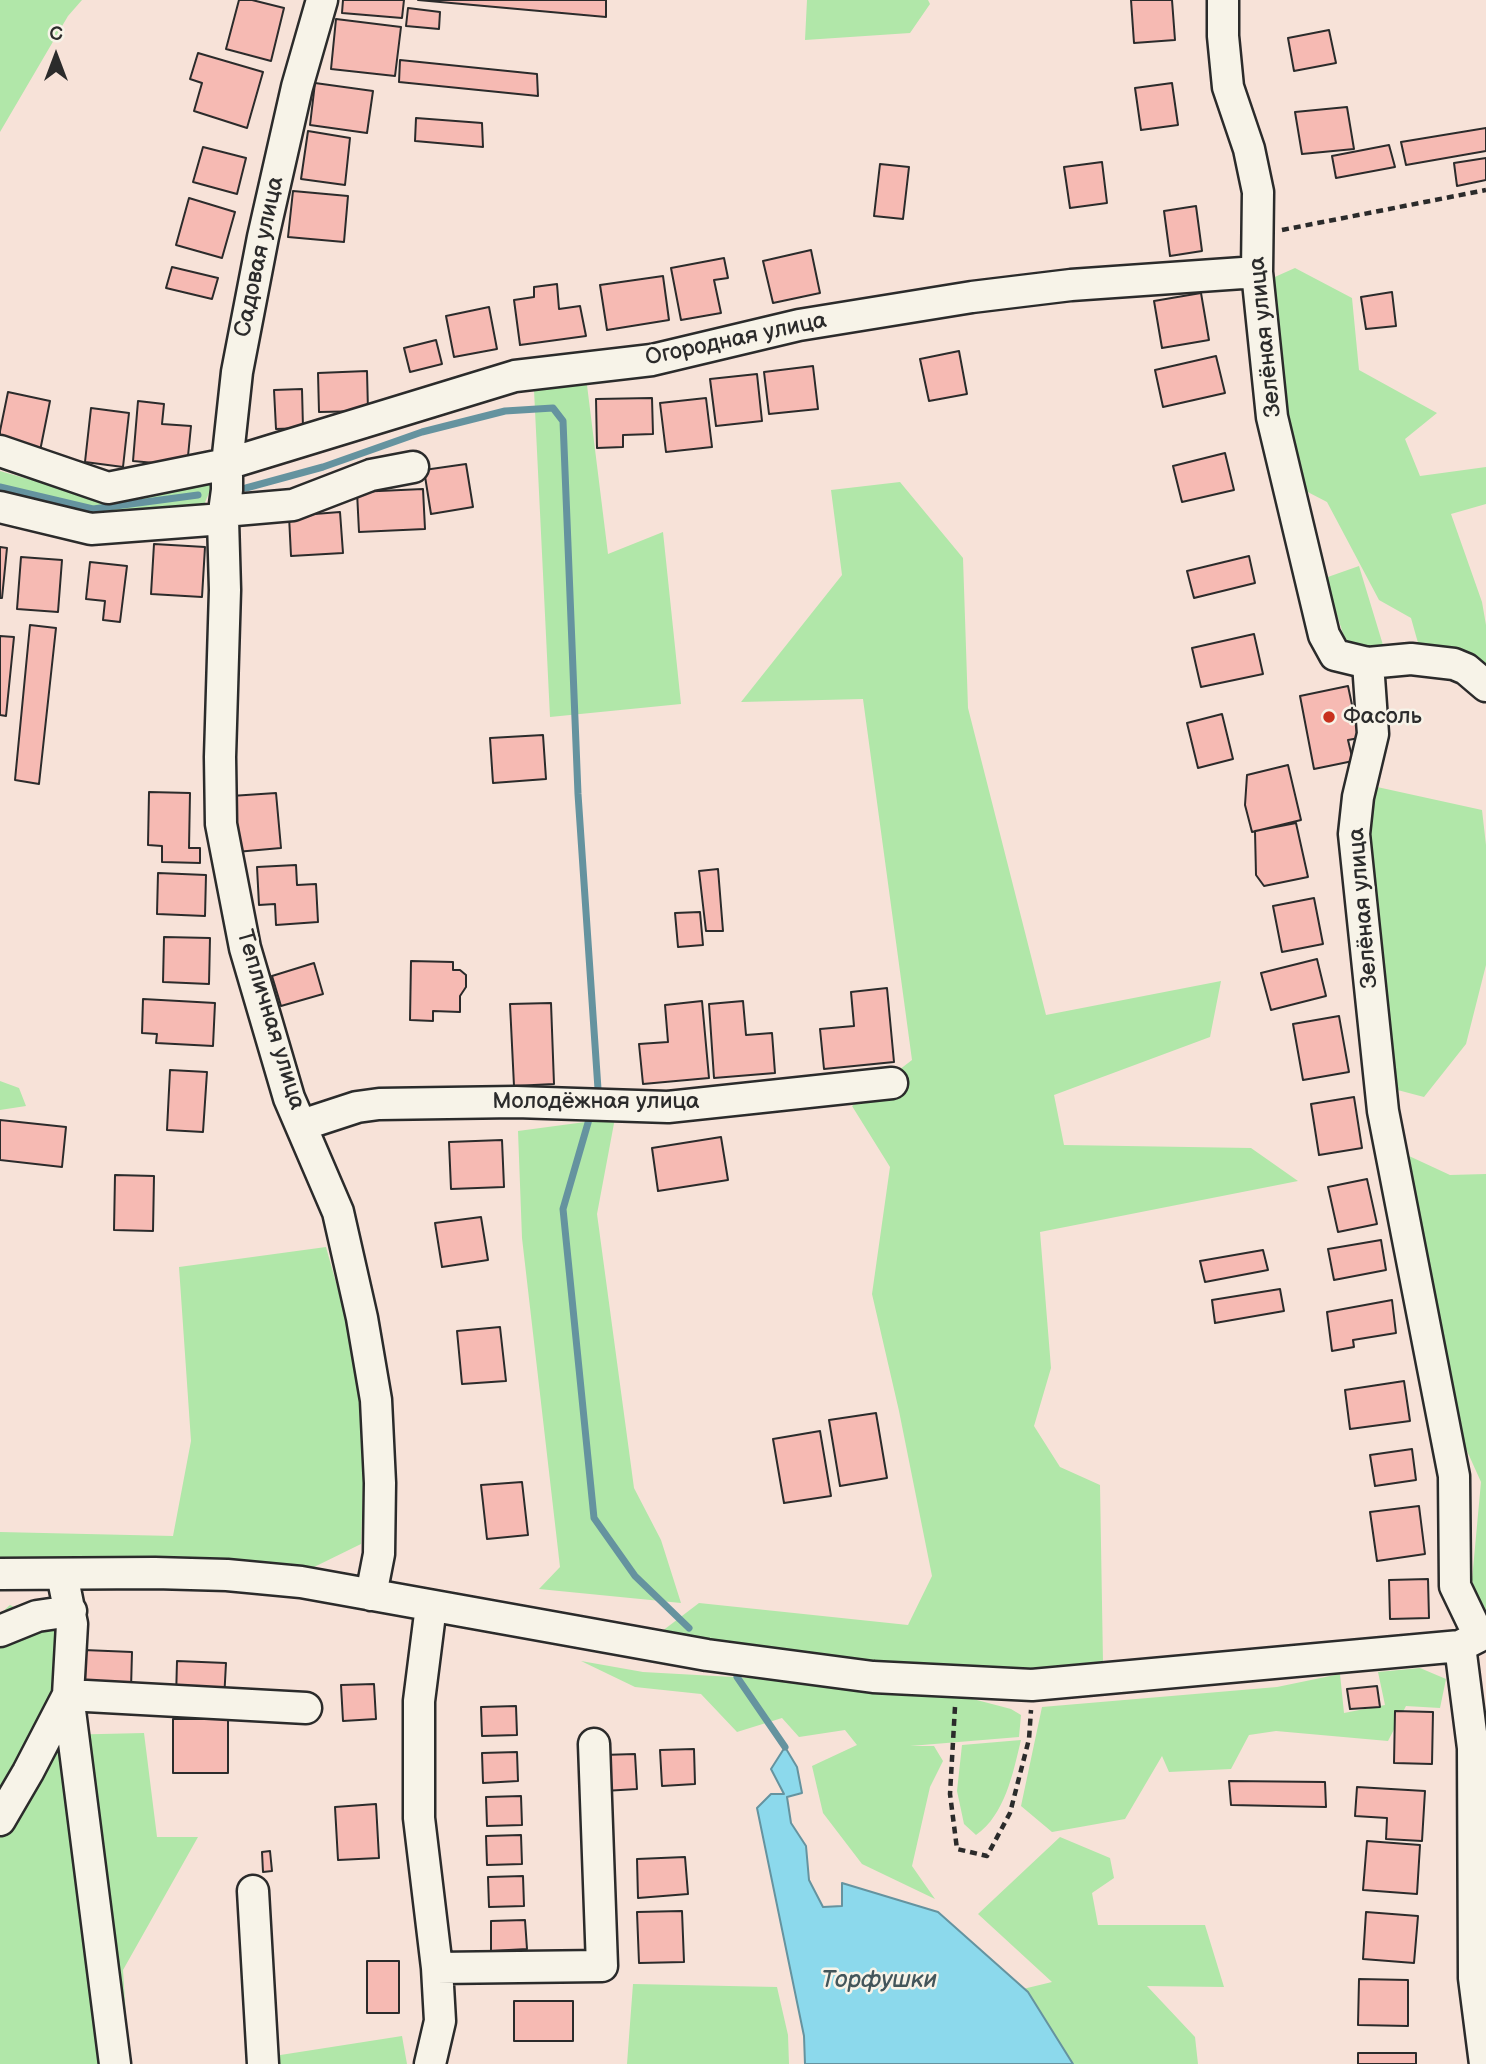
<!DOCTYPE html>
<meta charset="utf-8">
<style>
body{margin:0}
#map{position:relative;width:1486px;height:2064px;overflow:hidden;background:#f7e2d8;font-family:"Balsamiq Sans",sans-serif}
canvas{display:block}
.north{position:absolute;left:21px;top:21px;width:70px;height:70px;-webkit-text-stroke:5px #f7f3e8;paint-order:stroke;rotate:0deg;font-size:19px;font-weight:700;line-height:28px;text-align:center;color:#2b2b2b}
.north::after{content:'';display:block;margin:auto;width:24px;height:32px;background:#2b2b2b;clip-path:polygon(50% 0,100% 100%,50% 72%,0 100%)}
</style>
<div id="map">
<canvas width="1486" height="2064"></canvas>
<div class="north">С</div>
</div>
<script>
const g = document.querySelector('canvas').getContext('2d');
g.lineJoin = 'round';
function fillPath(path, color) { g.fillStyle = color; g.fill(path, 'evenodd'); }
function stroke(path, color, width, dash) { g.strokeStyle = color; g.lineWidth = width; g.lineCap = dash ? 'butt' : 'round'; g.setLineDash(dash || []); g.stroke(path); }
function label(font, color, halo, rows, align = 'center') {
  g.font = font + ' "Balsamiq Sans",sans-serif'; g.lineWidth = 5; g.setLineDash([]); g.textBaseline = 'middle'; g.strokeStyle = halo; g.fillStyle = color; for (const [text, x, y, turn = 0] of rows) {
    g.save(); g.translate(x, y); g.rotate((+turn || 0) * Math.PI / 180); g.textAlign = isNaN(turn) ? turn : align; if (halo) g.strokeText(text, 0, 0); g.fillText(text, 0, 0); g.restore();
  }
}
const green = new Path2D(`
 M 0,0 L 82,0 L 68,16 L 0,132 Z
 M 807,0 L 928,0 L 930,4 L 910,33 L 805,40 Z
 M 1295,268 L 1352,298 L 1359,370 L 1437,413 L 1405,439 L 1420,476 L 1486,467 L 1486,504 L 1451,514 L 1482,602 L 1486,625 L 1486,667 L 1420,650 L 1411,618 L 1379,600 L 1327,502 L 1300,488 L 1286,429 L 1268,280 Z
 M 587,385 L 608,554 L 663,532 L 681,704 L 550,717 L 534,390 Z
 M 0,471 L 91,497 L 202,480 L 212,486 L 203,507 L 100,518 L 0,496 Z
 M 900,482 L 963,558 L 968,708 L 1046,1015 L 1221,981 L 1210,1037 L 1054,1095 L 1064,1145 L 1251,1148 L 1298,1181 L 1040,1232 L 1051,1368 L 1034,1426 L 1060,1467 L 1100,1485 L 1103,1663 L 1030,1670 L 875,1667 L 728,1641 L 657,1635 L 699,1603 L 908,1625 L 932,1576 L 899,1411 L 872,1294 L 890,1167 L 852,1106 L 912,1060 L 863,699 L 741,702 L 842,575 L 831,490 Z
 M 1359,566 L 1383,645 L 1348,649 L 1325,578 Z
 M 1368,785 L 1482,810 L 1486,845 L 1486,965 L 1466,1044 L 1424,1097 L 1390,1088 L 1364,843 Z
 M 0,1081 L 19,1088 L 26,1106 L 0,1110 Z
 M 615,1118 L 597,1214 L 634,1488 L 661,1540 L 681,1603 L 539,1589 L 560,1567 L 522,1238 L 518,1131 Z
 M 1409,1156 L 1450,1175 L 1486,1174 L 1486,1615 L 1483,1617 L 1472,1580 L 1481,1482 L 1463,1442 L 1408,1179 Z
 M 326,1247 L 355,1350 L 364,1456 L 361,1544 L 310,1569 L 185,1557 L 0,1560 L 0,1532 L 173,1536 L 191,1441 L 179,1267 Z
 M 10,1605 L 60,1630 L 57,1699 L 0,1802 L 0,1614 Z
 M 581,1661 L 643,1672 L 931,1688 L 1011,1709 L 1021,1715 L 1019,1737 L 910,1746 L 934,1746 L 943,1761 L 930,1787 L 912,1866 L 935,1899 L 862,1864 L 823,1813 L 812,1766 L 857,1745 L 845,1730 L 799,1737 L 782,1718 L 737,1732 L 701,1694 L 635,1687 Z
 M 1420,1668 L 1446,1679 L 1440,1708 L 1406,1706 L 1388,1741 L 1276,1731 L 1249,1735 L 1231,1769 L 1169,1772 L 1162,1756 L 1125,1819 L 1052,1832 L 1021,1806 L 1042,1707 L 1277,1687 L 1340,1674 L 1344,1713 L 1385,1705 L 1378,1672 Z
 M 144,1733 L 157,1837 L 198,1837 L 123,1970 L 129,2064 L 0,2064 L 0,1836 L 59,1735 Z
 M 1021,1740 C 1013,1773 1005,1815 976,1835 L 964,1824 L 957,1791 L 962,1745 Z
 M 1060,1837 L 1110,1858 L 1114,1878 L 1092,1893 L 1098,1925 L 1205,1925 L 1224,1987 L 1147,1986 L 1195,2037 L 1198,2064 L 1072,2064 L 1023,1989 L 1052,1982 L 978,1914 Z
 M 633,1984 L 777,1987 L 788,2035 L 789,2064 L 627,2064 Z
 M 402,2036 L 407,2064 L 274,2064 L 274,2056 Z`);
const water = new Path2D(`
 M 785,1747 L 797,1767 L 802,1793 L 787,1797 L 791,1823 L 806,1846 L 809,1880 L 823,1907 L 842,1906 L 842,1883 L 938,1912 L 1028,1992 L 1073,2064 L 805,2064 L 804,2036 L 757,1808 L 771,1794 L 784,1794 L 771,1769 Z`);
const stream = new Path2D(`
 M 0,487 L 93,509 L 198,495
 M 246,488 L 323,467 L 422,432 L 505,411 L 553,408 L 563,421 L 578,794 L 598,1089
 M 590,1116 L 563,1209 L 594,1518 L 635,1576 L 689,1628
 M 737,1677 L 785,1747`);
const building = new Path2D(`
 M 239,0 L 252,0 L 284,8 L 271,61 L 226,49 Z
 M 343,0 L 404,0 L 402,18 L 342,13 Z
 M 418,0 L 606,0 L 606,17 Z
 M 1131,0 L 1172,0 L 1175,40 L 1134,43 Z
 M 408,8 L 440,12 L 439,29 L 406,26 Z
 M 336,19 L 401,27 L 395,76 L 331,69 Z
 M 1329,30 L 1336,63 L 1294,71 L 1288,38 Z
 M 198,53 L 263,72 L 247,128 L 194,111 L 202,83 L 190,79 Z
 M 400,60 L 537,74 L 538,96 L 399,82 Z
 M 315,83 L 373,91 L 367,133 L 310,125 Z
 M 1172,83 L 1178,125 L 1141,130 L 1135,88 Z
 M 1347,107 L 1354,149 L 1302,154 L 1295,112 Z
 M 416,118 L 482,123 L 483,147 L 415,141 Z
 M 1486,128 L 1486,151 L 1406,165 L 1401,142 Z
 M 308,131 L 350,138 L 345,185 L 301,179 Z
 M 1389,145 L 1395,167 L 1336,178 L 1332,156 Z
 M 203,147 L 246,158 L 237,194 L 193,182 Z
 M 1486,158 L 1486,180 L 1457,186 L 1454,163 Z
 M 1102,162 L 1107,203 L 1070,208 L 1064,167 Z
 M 880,164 L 909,167 L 903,219 L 874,216 Z
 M 293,191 L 348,196 L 344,242 L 288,237 Z
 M 189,198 L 235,212 L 222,258 L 176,245 Z
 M 1196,206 L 1202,251 L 1170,256 L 1164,211 Z
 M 811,250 L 820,293 L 773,303 L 763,261 Z
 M 724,258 L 728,278 L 714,280 L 721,313 L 681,320 L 671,268 Z
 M 172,267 L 218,278 L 212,299 L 166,288 Z
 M 663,276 L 669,320 L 607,330 L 600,285 Z
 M 557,284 L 559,309 L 580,306 L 586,336 L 520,345 L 514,300 L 534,297 L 534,287 Z
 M 1392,292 L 1396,326 L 1366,329 L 1361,297 Z
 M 1201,293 L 1209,340 L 1162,348 L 1154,301 Z
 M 489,307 L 497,349 L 454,357 L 446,316 Z
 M 436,340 L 442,364 L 410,372 L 404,348 Z
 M 959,351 L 967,394 L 929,401 L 920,359 Z
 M 1216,356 L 1225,393 L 1163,407 L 1155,370 Z
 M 813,366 L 818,409 L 769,414 L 764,372 Z
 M 367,371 L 368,411 L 319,412 L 318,373 Z
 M 757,374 L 762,421 L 716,426 L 710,379 Z
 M 302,389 L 303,428 L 276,429 L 274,390 Z
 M 8,392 L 50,401 L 40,451 L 0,443 L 0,431 Z
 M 652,398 L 653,434 L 623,435 L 623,447 L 597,448 L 596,399 Z
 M 706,398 L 712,447 L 666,452 L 660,403 Z
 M 138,401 L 164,404 L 162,424 L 191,426 L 187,466 L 133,461 Z
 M 91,408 L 129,413 L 123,467 L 85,462 Z
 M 1225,453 L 1234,490 L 1182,502 L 1173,466 Z
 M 466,464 L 473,507 L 431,514 L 424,470 Z
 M 423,489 L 425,529 L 359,532 L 357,492 Z
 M 340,512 L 343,553 L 291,556 L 289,516 Z
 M 154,544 L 205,547 L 202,597 L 151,594 Z
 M 0,547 L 7,548 L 2,598 L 0,598 Z
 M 1249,556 L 1255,583 L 1194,598 L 1187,571 Z
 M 21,557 L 62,560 L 58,612 L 17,609 Z
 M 90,562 L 127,566 L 120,622 L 103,620 L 105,601 L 86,599 Z
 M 30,625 L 56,628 L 39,784 L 15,780 Z
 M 1254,634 L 1263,674 L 1201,687 L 1192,648 Z
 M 0,636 L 14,637 L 6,716 L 0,715 Z
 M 1348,686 L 1359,738 L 1348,740 L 1353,761 L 1314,769 L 1300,696 Z
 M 1222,714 L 1233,759 L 1198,768 L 1187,723 Z
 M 543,735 L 546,779 L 493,783 L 490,738 Z
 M 1288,765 L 1301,820 L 1252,832 L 1245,805 L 1247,775 Z
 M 149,792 L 190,793 L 189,848 L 200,848 L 200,863 L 162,862 L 162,846 L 148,845 Z
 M 276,793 L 281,848 L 236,852 L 231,796 Z
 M 1296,823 L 1308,877 L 1264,886 L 1256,875 L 1255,831 Z
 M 296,865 L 297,885 L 316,884 L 318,922 L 276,925 L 275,904 L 259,905 L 257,867 Z
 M 718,869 L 723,931 L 706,931 L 699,871 Z
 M 158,873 L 206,875 L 205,916 L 157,914 Z
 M 1314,898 L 1323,944 L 1282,952 L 1273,906 Z
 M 700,912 L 703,945 L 678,947 L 675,913 Z
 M 164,937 L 210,938 L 209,984 L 163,982 Z
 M 1317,959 L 1326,996 L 1271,1010 L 1261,973 Z
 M 411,961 L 453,962 L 453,970 L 460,970 L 466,975 L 466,987 L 460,996 L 460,1012 L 433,1011 L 433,1021 L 410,1020 Z
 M 314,963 L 323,994 L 281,1006 L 272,976 Z
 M 887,988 L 894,1062 L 824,1069 L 820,1029 L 854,1026 L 851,992 Z
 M 143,999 L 215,1003 L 213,1046 L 156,1043 L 157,1034 L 142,1033 Z
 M 702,1001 L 709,1078 L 643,1084 L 639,1044 L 668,1042 L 665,1005 Z
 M 743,1001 L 746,1035 L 772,1033 L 775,1073 L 714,1078 L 709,1004 Z
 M 551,1003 L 554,1084 L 514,1086 L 510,1004 Z
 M 1339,1016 L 1349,1072 L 1303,1080 L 1293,1024 Z
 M 170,1070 L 207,1072 L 203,1132 L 167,1130 Z
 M 1354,1097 L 1362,1148 L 1319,1155 L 1311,1104 Z
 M 0,1120 L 66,1127 L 62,1167 L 0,1160 Z
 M 721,1137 L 728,1180 L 658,1191 L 652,1148 Z
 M 502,1140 L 504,1187 L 451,1189 L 449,1142 Z
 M 115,1175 L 154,1176 L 153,1231 L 114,1230 Z
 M 1367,1179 L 1377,1224 L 1338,1232 L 1328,1187 Z
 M 481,1217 L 488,1260 L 442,1267 L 435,1223 Z
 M 1381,1240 L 1386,1270 L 1334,1280 L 1328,1249 Z
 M 1263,1250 L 1268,1270 L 1205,1282 L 1200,1261 Z
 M 1280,1289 L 1284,1311 L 1215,1323 L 1212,1300 Z
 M 1392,1300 L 1396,1333 L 1353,1340 L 1354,1347 L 1332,1351 L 1327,1312 Z
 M 500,1327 L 506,1381 L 462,1384 L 457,1331 Z
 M 1404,1381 L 1410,1421 L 1350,1429 L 1345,1390 Z
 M 876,1413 L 887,1478 L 840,1486 L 829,1420 Z
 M 820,1431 L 831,1496 L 784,1503 L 773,1439 Z
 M 1412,1449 L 1416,1480 L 1375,1486 L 1370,1455 Z
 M 522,1482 L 528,1535 L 487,1539 L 481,1485 Z
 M 1419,1506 L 1425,1554 L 1377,1561 L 1370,1512 Z
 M 1428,1579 L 1429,1618 L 1390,1619 L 1389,1580 Z
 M 84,1650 L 132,1652 L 131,1689 L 82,1688 Z
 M 177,1661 L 226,1663 L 224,1700 L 176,1699 Z
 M 374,1684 L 376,1719 L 343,1721 L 341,1685 Z
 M 1377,1686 L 1380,1707 L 1350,1709 L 1347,1689 Z
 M 516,1706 L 517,1735 L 482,1736 L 481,1707 Z
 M 1395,1711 L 1433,1712 L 1432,1764 L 1394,1763 Z
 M 173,1719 L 228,1719 L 228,1773 L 173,1773 Z
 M 694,1749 L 695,1784 L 662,1786 L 660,1750 Z
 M 517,1752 L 518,1781 L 483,1783 L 482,1753 Z
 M 635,1754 L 637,1789 L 604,1791 L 602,1755 Z
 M 1229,1781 L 1325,1782 L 1326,1807 L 1231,1805 Z
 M 1357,1787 L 1425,1791 L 1422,1841 L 1386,1839 L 1387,1818 L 1355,1816 Z
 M 521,1796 L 522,1825 L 487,1826 L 486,1797 Z
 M 376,1804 L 379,1858 L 338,1860 L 335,1807 Z
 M 521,1835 L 522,1864 L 487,1865 L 486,1836 Z
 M 1367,1841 L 1420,1845 L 1417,1894 L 1363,1890 Z
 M 270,1851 L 272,1871 L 263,1872 L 262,1852 Z
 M 685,1857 L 688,1894 L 638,1898 L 637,1859 Z
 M 523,1876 L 524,1906 L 489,1907 L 488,1877 Z
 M 682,1911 L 684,1962 L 639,1963 L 637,1912 Z
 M 1366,1912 L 1418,1916 L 1414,1963 L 1363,1959 Z
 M 525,1920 L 527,1949 L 491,1951 L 491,1921 Z
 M 367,1961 L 399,1961 L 399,2013 L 367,2013 Z
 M 1359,1979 L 1408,1980 L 1408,2026 L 1358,2025 Z
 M 514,2001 L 573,2001 L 573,2041 L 514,2041 Z
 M 1358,2053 L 1416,2053 L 1416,2064 L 1358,2064 Z`);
const path = new Path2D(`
 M 1282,230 L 1486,190
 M 955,1707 L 950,1794 L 957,1849 L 987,1856 L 1010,1813 L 1029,1739 L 1031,1710`);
const minor = new Path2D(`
 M 322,0 L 297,87 L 263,237 L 237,372 L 227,464 L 227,490 L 223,519 L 225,590 L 220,757 L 221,824 L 245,948 L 289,1098 L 338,1212 L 362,1318 L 376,1400 L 380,1483 L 379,1554 L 371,1595
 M 1223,0 L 1223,36 L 1228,87 L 1249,149 L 1258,192 L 1257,272 L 1272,417 L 1324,635 L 1335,655 L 1368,663 L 1411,659 L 1454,664 L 1466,669 L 1486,686
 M 0,451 L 108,488 L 227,464 L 515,376 L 652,360 L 799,325 L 972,297 L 1071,285 L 1257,272
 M 0,507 L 91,529 L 223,519
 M 224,511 L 293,505 L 371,475 L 413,467
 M 1368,663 L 1373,734 L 1358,797 L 1354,834 L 1383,1111 L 1454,1476 L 1455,1586 L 1479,1636
 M 302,1125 L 357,1107 L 379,1104 L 516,1102 L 668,1107 L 892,1083
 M 0,1574 L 155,1573 L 227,1575 L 301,1582 L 707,1655 L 873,1677 L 1032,1685 L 1460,1646 L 1486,1633
 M 62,1574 L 72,1624 L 68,1695 L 115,2064
 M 0,1631 L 37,1616 L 71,1611
 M 1460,1646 L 1473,1748 L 1474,1978 L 1485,2064
 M 0,1820 L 28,1772 L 68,1695 L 306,1708
 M 253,1891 L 263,2064
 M 437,1968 L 602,1966 L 594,1744
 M 430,2064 L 440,2021 L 437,1968 L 419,1818 L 419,1701 L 431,1606`);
const markers = [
 [1329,717,7,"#c8321e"]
];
const streetNames = [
 ["Садовая улица",260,257,-78],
 ["Зелёная улица",1266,337,-96],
 ["Огородная улица",736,340,-12],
 ["Зелёная улица",1364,908,-95],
 ["Тепличная улица",270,1020,73],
 ["Молодёжная улица",596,1102]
];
const poiNames = [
 ["Фасоль",1343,717]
];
const waterNames = [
 ["Торфушки",879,1981]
];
fillPath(green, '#b1e7a9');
fillPath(water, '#8cd9ec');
stroke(water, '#65939f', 2);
stroke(stream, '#65939f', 7);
fillPath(building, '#f6bab3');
stroke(building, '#2b2b2b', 2);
stroke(minor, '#2b2b2b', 35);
stroke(path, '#2b2b2b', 4.5, [7, 5]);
stroke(minor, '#f7f3e8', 30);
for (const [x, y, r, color] of markers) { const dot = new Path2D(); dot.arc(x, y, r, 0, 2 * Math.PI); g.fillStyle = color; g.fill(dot); stroke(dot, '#f7f3e8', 2.5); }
label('23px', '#2b2b2b', '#f7f3e8', streetNames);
label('23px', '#2b2b2b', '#f7f3e8', poiNames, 'left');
label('italic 24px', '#43565b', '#f7f3e8', waterNames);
</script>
